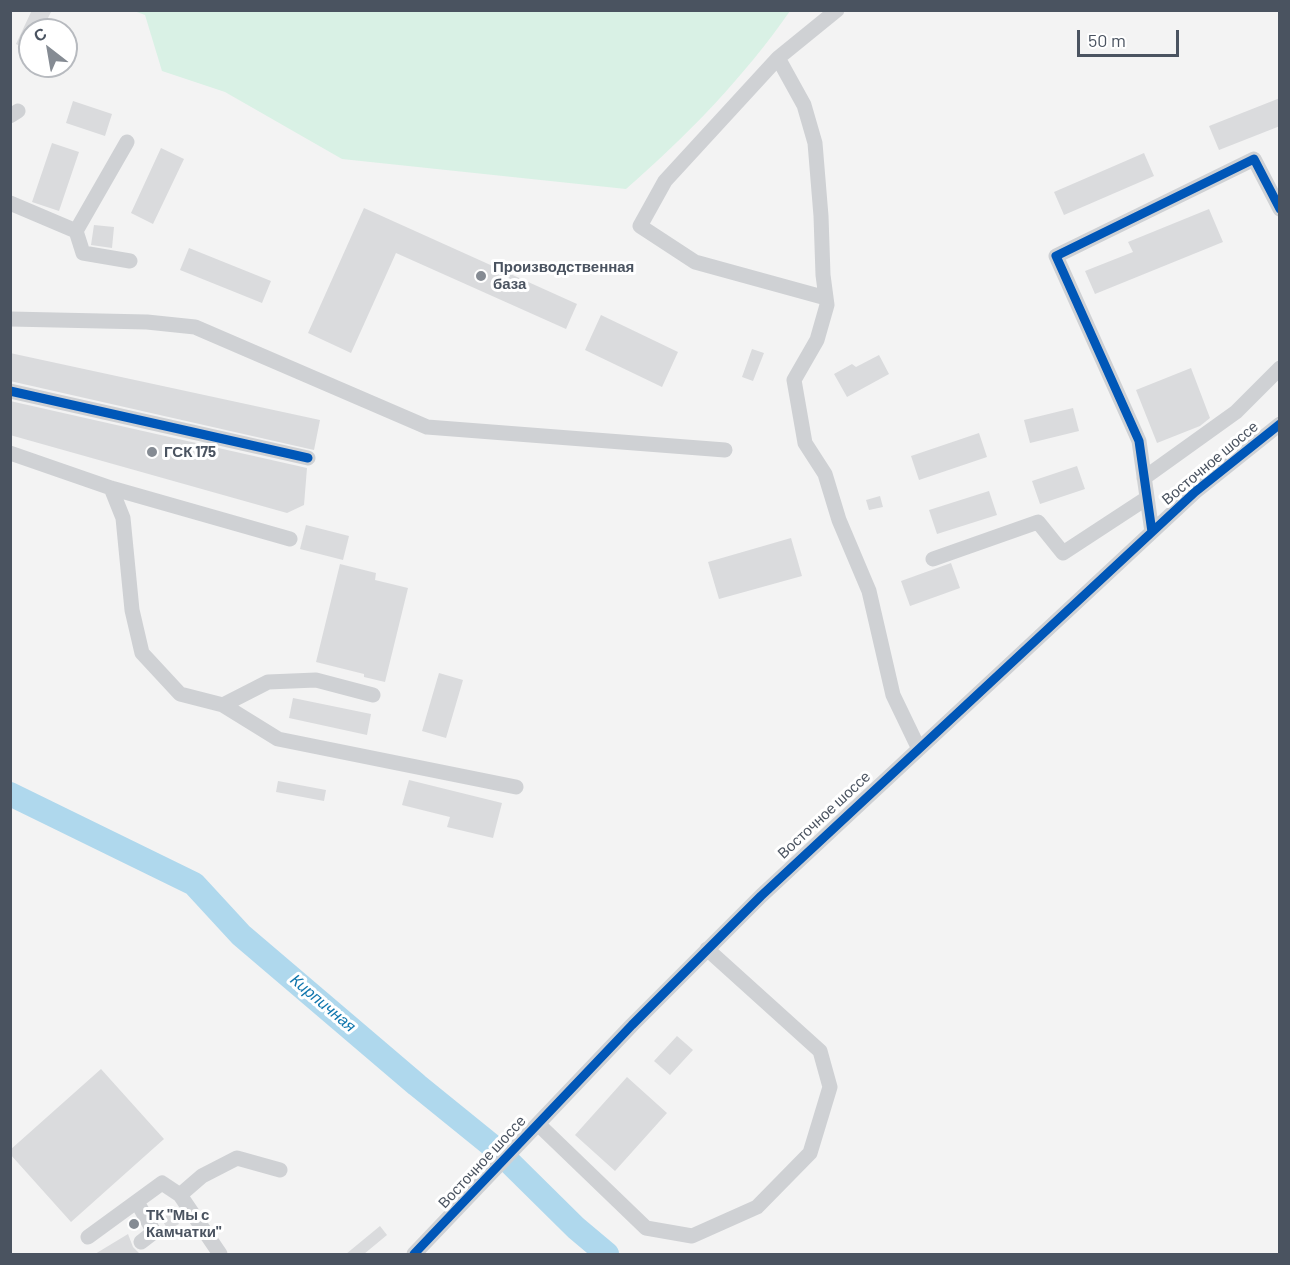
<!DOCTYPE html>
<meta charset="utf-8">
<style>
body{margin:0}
#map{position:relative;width:1290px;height:1265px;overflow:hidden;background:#f3f3f3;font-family:Barlow,sans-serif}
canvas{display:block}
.frame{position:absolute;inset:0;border:12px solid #4a5360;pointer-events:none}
.north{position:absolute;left:18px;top:18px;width:60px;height:60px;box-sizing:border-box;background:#fff;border:2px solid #b7babf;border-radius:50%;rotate:329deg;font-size:16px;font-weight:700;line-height:24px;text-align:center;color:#4a5360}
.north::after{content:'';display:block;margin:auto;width:21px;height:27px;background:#858b93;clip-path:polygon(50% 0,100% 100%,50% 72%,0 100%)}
.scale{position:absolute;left:1077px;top:30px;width:102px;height:27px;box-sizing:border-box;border:3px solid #4a5360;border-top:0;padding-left:8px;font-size:18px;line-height:21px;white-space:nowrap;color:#4a5360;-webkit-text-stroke:4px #fff;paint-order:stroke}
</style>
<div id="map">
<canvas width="1290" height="1265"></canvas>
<div class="frame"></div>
<div class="north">С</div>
<div class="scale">50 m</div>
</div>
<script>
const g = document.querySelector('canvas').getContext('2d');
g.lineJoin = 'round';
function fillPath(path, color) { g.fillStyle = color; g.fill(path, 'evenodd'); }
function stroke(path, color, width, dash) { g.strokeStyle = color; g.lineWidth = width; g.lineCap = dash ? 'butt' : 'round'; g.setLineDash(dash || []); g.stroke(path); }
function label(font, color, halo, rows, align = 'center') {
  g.font = font + ' Barlow,sans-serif'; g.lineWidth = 6; g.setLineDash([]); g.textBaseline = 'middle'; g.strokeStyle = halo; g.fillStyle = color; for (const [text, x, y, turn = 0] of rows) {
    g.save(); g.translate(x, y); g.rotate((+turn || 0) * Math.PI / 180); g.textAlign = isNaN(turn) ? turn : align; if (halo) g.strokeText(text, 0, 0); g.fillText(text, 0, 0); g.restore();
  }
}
const green = new Path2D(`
 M 134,11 L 790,11 C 744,77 687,136 626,189 L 342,159 L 225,92 L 162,71 L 145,15 Z`);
const river = new Path2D(`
 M 10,794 L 194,884 L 241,935 L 417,1085 L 496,1149 L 576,1228 L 607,1254`);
const building = new Path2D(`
 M 32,10 L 52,10 L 42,30 L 30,30 L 30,51 L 16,44 Z
 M 1280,98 L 1280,126 L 1219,150 L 1209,126 Z
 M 73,101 L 112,114 L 105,136 L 66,123 Z
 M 52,143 L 79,152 L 59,211 L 32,202 Z
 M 161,148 L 184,159 L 153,224 L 131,213 Z
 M 1144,153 L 1154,176 L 1064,215 L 1054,192 Z
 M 364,208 L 577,304 L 566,329 L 396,253 L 351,353 L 308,333 Z
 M 1209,209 L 1223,242 L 1095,294 L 1085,271 L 1133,252 L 1128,242 Z
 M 94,225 L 114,227 L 112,248 L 91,245 Z
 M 189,248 L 271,281 L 262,303 L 180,270 Z
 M 601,315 L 678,352 L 662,387 L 585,350 Z
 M 752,349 L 764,353 L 753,381 L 742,377 Z
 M 10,353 L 320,420 L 314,450 L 10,381 Z
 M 879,355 L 889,374 L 847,397 L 834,374 L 852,364 L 856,367 Z
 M 1191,368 L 1210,418 L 1200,426 L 1157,443 L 1136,390 Z
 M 10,401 L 307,468 L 304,505 L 287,513 L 10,435 Z
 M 1073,408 L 1079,431 L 1030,443 L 1024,420 Z
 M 979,433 L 987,457 L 919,480 L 911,456 Z
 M 1077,466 L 1085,489 L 1040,504 L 1032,481 Z
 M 989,491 L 997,515 L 937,534 L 929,510 Z
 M 880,496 L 883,507 L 869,510 L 866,500 Z
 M 306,525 L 349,536 L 343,560 L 300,549 Z
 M 791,538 L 802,576 L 719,599 L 708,562 Z
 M 951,563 L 960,588 L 910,606 L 901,581 Z
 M 340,564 L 376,573 L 375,580 L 408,588 L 385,682 L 364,677 L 364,674 L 316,662 Z
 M 439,673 L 463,680 L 446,738 L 422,731 Z
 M 293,698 L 371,714 L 367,735 L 289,718 Z
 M 409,780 L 502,803 L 493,838 L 447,827 L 450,817 L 402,805 Z
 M 278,781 L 326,790 L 324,801 L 276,792 Z
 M 677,1036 L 693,1050 L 670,1075 L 654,1061 Z
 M 101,1069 L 164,1139 L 71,1222 L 10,1154 L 10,1150 Z
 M 627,1077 L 667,1113 L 615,1171 L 575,1135 Z
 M 172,1213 L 179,1224 L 168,1230 L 161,1218 Z
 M 380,1226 L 387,1235 L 364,1254 L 346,1254 Z
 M 128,1234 L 133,1247 L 140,1254 L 95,1254 Z`);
const minor = new Path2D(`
 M 837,10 L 778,58 L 804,105 L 815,143 L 821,216 L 823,275 L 827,305 L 817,340 L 794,380 L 805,443 L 825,474 L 839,520 L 869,591 L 893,695 L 918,747
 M 778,58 L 665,181 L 640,226 L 695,262 L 826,298
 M 10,116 L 18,111
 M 10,203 L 76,231 L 127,142
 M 76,231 L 83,253 L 130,261
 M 10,319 L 147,322 L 195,327 L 427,427 L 725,450
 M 10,391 L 308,458
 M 10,453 L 111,488 L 290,539
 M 1144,478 L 1236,412 L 1280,368
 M 111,488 L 123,518 L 132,610 L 142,653 L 180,694 L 223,705 L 268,682 L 316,680 L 373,695
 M 1152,532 L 1139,441 L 1056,256 L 1254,159 L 1280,209
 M 933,559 L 1038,522 L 1063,553 L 1147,498
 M 223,705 L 278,739 L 516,787
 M 538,1124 L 646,1228 L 692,1236 L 757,1207 L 810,1153 L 830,1087 L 820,1051 L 707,949
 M 180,1195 L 202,1176 L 237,1158 L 280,1170
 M 137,1202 L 154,1232 L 141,1242
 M 88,1237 L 162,1183 L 180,1195 L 220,1254
 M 414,1254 L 632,1025 L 761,896 L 1195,492 L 1280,424`);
const cycleway = new Path2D(`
 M 10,391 L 308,458
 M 1152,532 L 1139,441 L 1056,256 L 1254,159 L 1280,209
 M 414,1254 L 632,1025 L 761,896 L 1195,492 L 1280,424`);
const markers = [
 [481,276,6,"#858b93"],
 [152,452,6,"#858b93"],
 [134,1224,6,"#858b93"]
];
const poiNames = [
 ["Производственная",493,267],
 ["база",493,284],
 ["ГСК 175",164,452],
 ["ТК \"Мы с",146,1215],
 ["Камчатки\"",146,1232]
];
const streetNames = [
 ["Восточное шоссе",1210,463,-40],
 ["Восточное шоссе",824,815,-43],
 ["Восточное шоссе",482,1162,-47]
];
const waterNames = [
 ["Кирпичная",323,1003,40]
];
fillPath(green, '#d9f1e5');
stroke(river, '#afd8ed', 24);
fillPath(building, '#dadbdd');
stroke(minor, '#cfd1d4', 15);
stroke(cycleway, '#0057b8', 9);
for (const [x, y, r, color] of markers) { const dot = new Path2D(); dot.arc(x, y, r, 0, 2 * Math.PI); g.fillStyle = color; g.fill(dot); stroke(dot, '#fff', 2); }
label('bold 15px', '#4a5360', '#fff', poiNames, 'left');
label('15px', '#4a5360', '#fff', streetNames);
label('italic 16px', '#1076ad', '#fff', waterNames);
</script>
